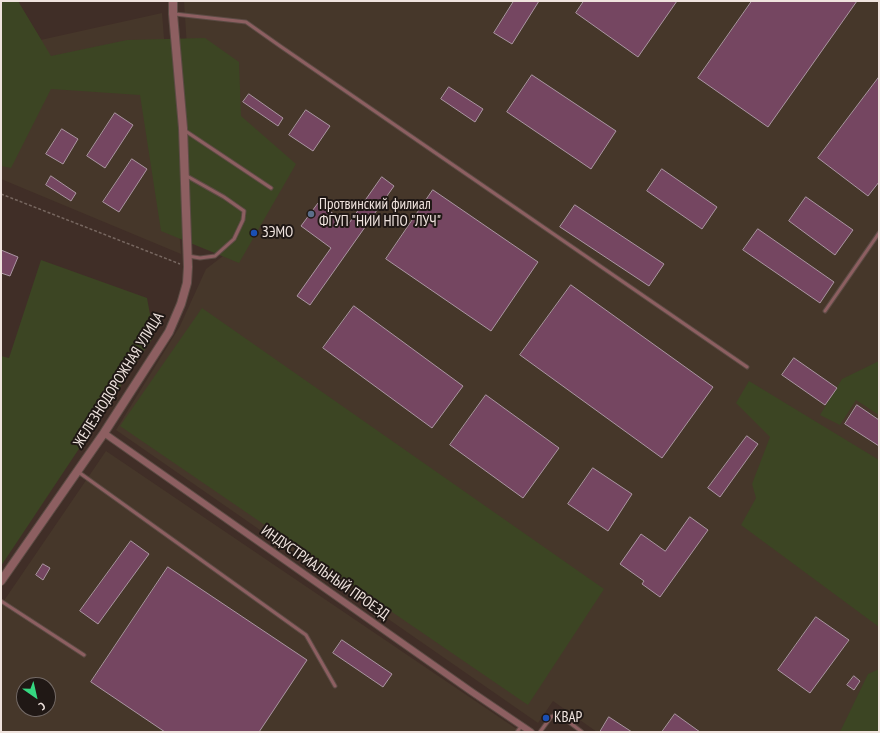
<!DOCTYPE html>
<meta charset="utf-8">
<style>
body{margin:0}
#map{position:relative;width:880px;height:733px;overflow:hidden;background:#402e27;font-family:"PT Sans Narrow",sans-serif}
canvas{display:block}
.frame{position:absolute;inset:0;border:2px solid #efe3de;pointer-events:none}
.north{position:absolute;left:16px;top:677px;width:40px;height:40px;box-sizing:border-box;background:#201815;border:1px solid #736965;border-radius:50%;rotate:146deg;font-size:11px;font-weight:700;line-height:16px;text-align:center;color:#efe3de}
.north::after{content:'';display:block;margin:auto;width:14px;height:18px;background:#35d881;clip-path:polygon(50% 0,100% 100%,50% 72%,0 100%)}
</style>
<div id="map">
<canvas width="880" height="733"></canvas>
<div class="frame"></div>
<div class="north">С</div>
</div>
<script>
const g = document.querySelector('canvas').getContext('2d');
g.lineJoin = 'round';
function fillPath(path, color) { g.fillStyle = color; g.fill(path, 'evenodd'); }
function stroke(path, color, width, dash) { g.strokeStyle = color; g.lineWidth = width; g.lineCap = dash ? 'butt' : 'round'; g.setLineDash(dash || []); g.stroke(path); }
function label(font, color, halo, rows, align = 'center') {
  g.font = font + ' "PT Sans Narrow",sans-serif'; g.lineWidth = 4; g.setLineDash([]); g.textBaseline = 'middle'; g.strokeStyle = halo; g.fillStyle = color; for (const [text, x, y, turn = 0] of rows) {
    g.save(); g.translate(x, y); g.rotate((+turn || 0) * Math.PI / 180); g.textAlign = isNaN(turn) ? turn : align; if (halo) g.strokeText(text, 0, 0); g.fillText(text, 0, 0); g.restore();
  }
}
const industrial = new Path2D(`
 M 184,1 L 879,1 L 879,732 L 597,732 L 553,701 L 538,723 L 116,430 L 180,326 L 206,269 L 227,253 L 195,172 Z
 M 162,13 L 181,254 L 1,179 L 1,114 L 36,41 Z
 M 106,451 L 521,732 L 1,732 L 1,605 ZM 24,685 L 48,685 L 48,709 L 24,709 Z`);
const green = new Path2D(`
 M 1,1 L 18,1 L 51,56 L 127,40 L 205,38 L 239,62 L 241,116 L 296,164 L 239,263 L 161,231 L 140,95 L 51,89 L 11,168 L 1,166 Z
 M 41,260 L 147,298 L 154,336 L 1,566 L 1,356 L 9,358 Z
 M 202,308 L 604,589 L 528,705 L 120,426 Z
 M 879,361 L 879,415 L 856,400 L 840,425 L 820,415 L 842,379 Z
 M 749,381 L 879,460 L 879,627 L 741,525 L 756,498 L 752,484 L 770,437 L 736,403 Z
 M 879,669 L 879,732 L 840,732 L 868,674 Z`);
const building = new Path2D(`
 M 514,1 L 539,1 L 512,44 L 494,33 Z
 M 584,1 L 677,1 L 638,57 L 576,13 Z
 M 752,1 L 857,1 L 768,127 L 698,78 Z
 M 532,75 L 616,131 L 591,169 L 507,112 Z
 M 879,77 L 879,182 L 868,196 L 818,158 Z
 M 449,87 L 483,109 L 475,122 L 441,99 Z
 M 249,94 L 283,118 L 278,126 L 243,102 Z
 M 306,110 L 330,126 L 313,151 L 289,135 Z
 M 115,113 L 133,125 L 105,168 L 87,156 Z
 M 62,129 L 78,139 L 63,164 L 46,154 Z
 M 132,159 L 147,169 L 119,212 L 103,202 Z
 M 662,169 L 717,207 L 702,229 L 647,191 Z
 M 51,176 L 76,193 L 71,201 L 46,185 Z
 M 382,177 L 394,186 L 310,305 L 297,296 L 331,248 L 301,226 L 318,203 L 348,224 Z
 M 433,190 L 538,262 L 491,331 L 386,259 Z
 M 806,197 L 853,230 L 835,255 L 789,221 Z
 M 575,205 L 664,264 L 649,286 L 560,227 Z
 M 758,229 L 834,282 L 820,303 L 743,250 Z
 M 1,250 L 18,257 L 10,276 L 1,273 Z
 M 571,285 L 713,387 L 662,458 L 520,355 Z
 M 354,306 L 463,386 L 432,428 L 323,348 Z
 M 794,358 L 837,388 L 825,405 L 782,375 Z
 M 486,395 L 559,448 L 523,498 L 450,445 Z
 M 857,405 L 879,420 L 879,446 L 845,424 Z
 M 747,436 L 758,444 L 720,497 L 708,488 Z
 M 593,468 L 632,494 L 608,531 L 568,504 Z
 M 690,517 L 708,530 L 660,597 L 642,584 L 644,581 L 620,564 L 641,534 L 665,551 Z
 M 131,541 L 149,554 L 98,624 L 80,611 Z
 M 43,564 L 50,568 L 43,580 L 36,575 Z
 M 168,567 L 307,660 L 259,732 L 165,732 L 91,682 Z
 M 816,617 L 849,640 L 810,693 L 778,670 Z
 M 342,640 L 392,674 L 383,687 L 333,653 Z
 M 854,676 L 860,681 L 854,690 L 847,685 Z
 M 675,714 L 700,732 L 662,732 Z
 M 609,717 L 632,732 L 600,732 Z`);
const path = new Path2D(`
 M 1,194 L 180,264`);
const service = new Path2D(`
 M 175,14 L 246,22 L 280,46 L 747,367
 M 184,130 L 271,188
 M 185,175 L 224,197 L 244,211 L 243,220 L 234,239 L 215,256 L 200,258 L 188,256
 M 825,311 L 879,233
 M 77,471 L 306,635 L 335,686
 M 1,601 L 84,655
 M 517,732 L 522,725
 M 540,732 L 551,717 L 555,715 L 561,716 L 582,732`);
const minor = new Path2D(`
 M 104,433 L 472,692 L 531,732`);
const tertiary = new Path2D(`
 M 1,581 L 104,433 L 169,332 L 181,304 L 187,283 L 188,267 L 183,128 L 173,14 L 173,1`);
const markers = [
 [311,214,4,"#5c6f8a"],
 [254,233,4,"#1a4fb4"],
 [546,718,4,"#1a4fb4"]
];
const poiNames = [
 ["Протвинский филиал",319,205],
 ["ФГУП \"НИИ НПО \"ЛУЧ\"",319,222],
 ["ЗЭМО",262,233],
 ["КВАР",554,718]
];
const streetNames = [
 ["ЖЕЛЕЗНОДОРОЖНАЯ УЛИЦА",119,380,-58],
 ["ИНДУСТРИАЛЬНЫЙ ПРОЕЗД",325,573,35]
];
fillPath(industrial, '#46372a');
fillPath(green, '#3c4523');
fillPath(building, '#754661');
stroke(building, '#ab96a2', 1);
stroke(service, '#5c4b44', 5);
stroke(minor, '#5c4b44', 8);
stroke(tertiary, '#5c4b44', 10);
stroke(path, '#776760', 1.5, [3, 2]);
stroke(service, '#8d5f61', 3);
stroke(minor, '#8d5f61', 6);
stroke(tertiary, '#8d5f61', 8);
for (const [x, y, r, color] of markers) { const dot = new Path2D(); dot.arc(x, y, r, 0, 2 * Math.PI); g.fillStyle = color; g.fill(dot); stroke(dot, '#201815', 1.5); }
label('15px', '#efe3de', '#201815', poiNames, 'left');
label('15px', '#efe3de', '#201815', streetNames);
</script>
